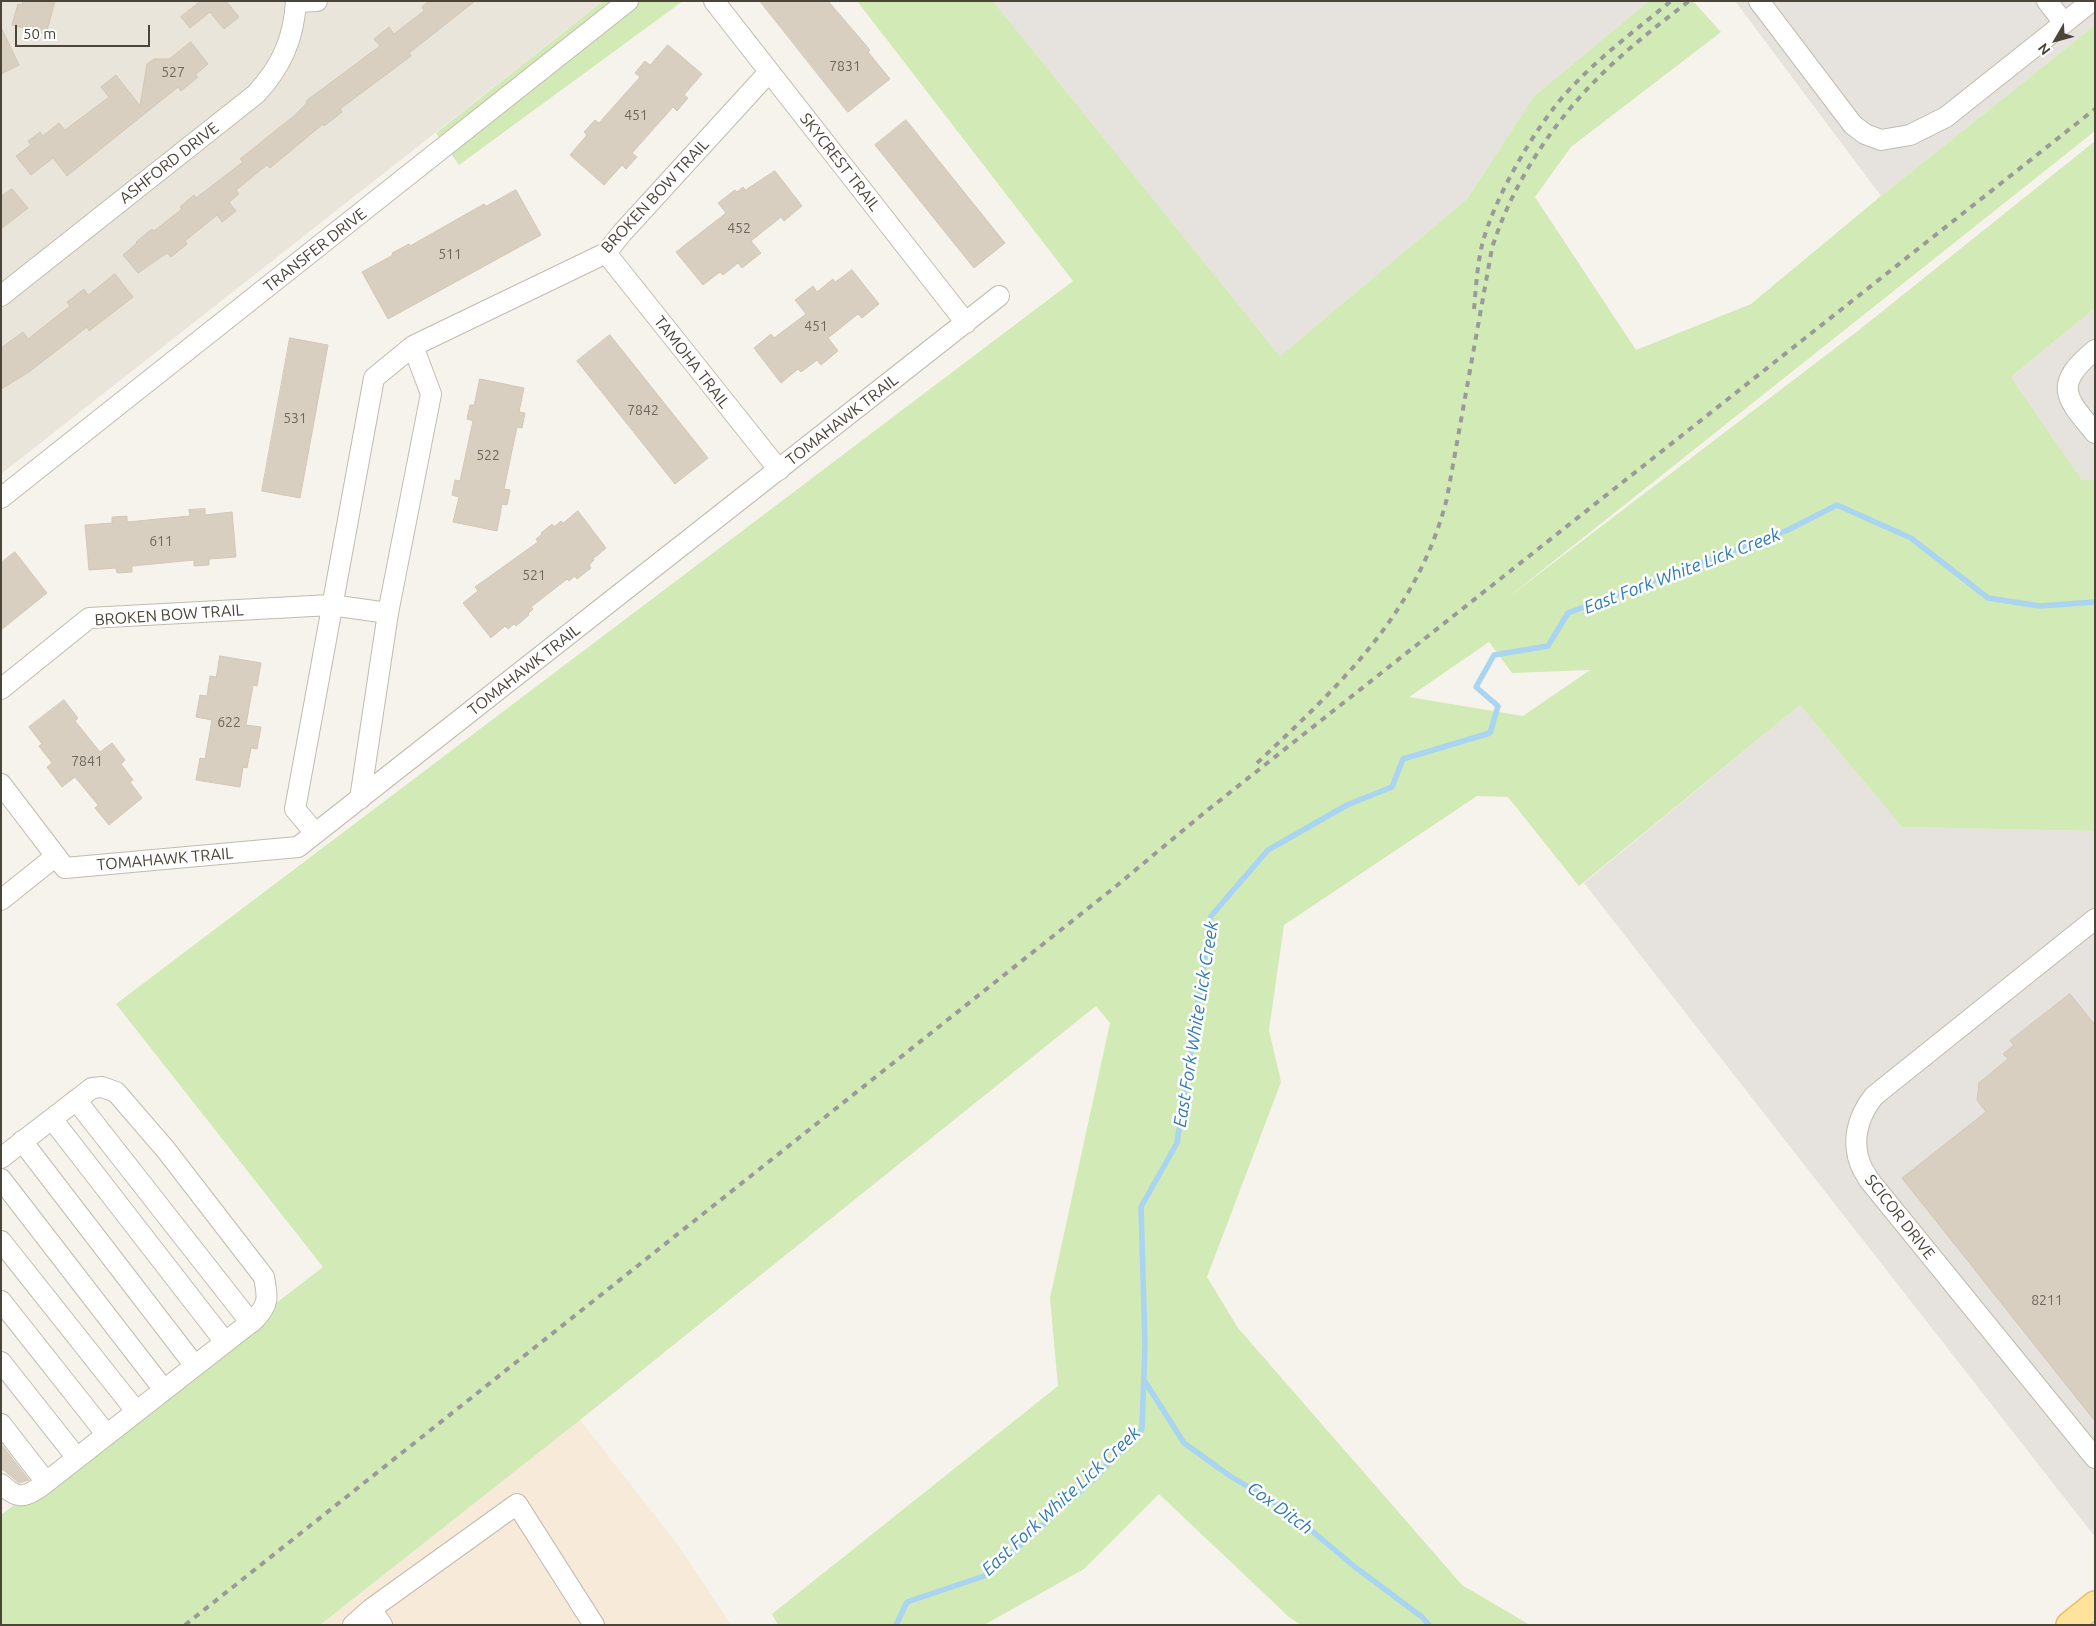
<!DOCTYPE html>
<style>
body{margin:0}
#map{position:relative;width:2096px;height:1626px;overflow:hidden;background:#f6f3ec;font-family:Ubuntu,sans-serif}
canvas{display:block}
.frame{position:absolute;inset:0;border:2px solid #4b4439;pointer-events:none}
.north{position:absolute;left:2031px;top:15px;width:50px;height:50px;-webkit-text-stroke:4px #fff;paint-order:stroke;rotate:232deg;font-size:14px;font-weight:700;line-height:20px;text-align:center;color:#4b4439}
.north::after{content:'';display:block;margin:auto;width:18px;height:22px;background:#4b4439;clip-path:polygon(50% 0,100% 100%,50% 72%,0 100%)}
.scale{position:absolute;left:15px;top:25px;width:135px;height:22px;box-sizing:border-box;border:2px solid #4b4439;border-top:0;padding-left:6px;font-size:15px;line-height:18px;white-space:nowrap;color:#4b4439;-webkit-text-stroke:4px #fff;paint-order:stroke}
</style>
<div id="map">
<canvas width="2096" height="1626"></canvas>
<div class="frame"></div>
<div class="north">N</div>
<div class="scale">50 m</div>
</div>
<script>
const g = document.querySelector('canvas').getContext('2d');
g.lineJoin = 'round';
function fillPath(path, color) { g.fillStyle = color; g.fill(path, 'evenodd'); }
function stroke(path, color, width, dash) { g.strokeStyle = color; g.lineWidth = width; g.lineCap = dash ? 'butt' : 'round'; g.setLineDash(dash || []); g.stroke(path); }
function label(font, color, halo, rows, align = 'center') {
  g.font = font + ' Ubuntu,sans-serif'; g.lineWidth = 5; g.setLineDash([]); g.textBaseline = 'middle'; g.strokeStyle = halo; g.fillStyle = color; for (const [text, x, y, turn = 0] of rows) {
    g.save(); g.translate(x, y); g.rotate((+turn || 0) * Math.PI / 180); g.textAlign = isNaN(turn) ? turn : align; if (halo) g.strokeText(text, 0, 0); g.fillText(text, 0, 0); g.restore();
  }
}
const residential = new Path2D(`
 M 1,1 L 603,1 L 1,474 Z`);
const commercial = new Path2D(`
 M 580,1420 L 678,1545 L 731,1625 L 320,1625 Z`);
const industrial = new Path2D(`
 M 993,1 L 1649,1 L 1534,96 L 1467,199 L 1280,356 Z
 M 1735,1 L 2095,1 L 2095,25 L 1881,196 Z
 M 2095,308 L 2095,480 L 2082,480 L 2011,377 Z
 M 1800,705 L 1902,827 L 2095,831 L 2095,1537 L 1584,883 Z`);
const green = new Path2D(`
 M 603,1 L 683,1 L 459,165 L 436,133 Z
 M 857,1 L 993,1 L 1280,356 L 1467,199 L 1534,96 L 1649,1 L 1693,1 L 1721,32 L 1571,147 L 1535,197 L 1636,350 L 1751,304 L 1881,196 L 2095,25 L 2095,131 L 1506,599 L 1859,330 L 2095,141 L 2095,308 L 2011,377 L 2082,480 L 2095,480 L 2095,831 L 1902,827 L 1800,705 L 1579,886 L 1508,797 L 1477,796 L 1284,925 L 1269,1030 L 1281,1082 L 1207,1277 L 1238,1328 L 1462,1585 L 1530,1625 L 1301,1625 L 1289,1617 L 1159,1494 L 1084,1569 L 984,1625 L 778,1625 L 772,1614 L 1058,1386 L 1050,1298 L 1110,1023 L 1096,1006 L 580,1420 L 320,1625 L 1,1625 L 1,1515 L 323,1267 L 116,1004 L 1073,281 ZM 1489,642 L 1512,673 L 1590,670 L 1523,716 L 1409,697 Z`);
const stream = new Path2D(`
 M 1144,1380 L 1184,1443 L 1230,1476 L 1287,1510 L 1355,1567 L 1422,1617 L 1429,1625
 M 896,1625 L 907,1602 L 987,1575 L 1096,1477 L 1142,1429 L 1145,1344 L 1141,1207 L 1177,1143 L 1211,916 L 1268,850 L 1347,805 L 1392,787 L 1403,759 L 1490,733 L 1498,706 L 1476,687 L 1494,655 L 1548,646 L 1568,613 L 1788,530 L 1837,505 L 1911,538 L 1988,598 L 2040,606 L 2095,602`);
const building = new Path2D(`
 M 23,1 L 55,1 L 46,34 L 12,25 L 18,4 L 22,5 Z
 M 201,1 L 226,1 L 239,17 L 224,29 L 210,12 L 190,28 L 181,17 Z
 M 429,1 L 475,1 L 409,53 L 411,56 L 340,109 L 342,112 L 324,126 L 323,124 L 270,168 L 267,165 L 236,190 L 239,194 L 229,202 L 236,211 L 222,222 L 217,215 L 185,241 L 187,244 L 171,257 L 167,253 L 138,273 L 123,255 L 137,243 L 136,242 L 152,229 L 154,231 L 182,209 L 180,207 L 194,195 L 196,198 L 243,162 L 240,159 L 295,115 L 307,103 L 306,101 L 380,46 L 374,39 L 389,27 L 394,34 L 424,11 L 422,7 Z
 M 760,1 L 828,1 L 870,50 L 868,52 L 890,79 L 848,112 Z
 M 1,27 L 19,65 L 1,74 Z
 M 191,42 L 208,64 L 195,75 L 198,77 L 181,91 L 178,87 L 67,176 L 53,158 L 31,175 L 16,156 L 31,145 L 28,141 L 40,132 L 43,136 L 59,123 L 65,130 L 109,97 L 101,87 L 116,75 L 140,106 L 147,64 L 154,59 L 169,59 Z
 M 668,45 L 702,74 L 684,95 L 688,98 L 677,111 L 673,107 L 632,153 L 637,157 L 626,169 L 622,165 L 604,185 L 570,155 L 587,135 L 584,132 L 595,120 L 599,123 L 640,77 L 635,73 L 645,61 L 650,65 Z
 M 906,120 L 1005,243 L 974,268 L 875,145 Z
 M 775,171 L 802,206 L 784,221 L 781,217 L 751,241 L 761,253 L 742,268 L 738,263 L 723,275 L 720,272 L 703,285 L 676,252 L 726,213 L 718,203 L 735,190 L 737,192 L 743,187 L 745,190 Z
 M 12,189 L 28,208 L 1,229 L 1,197 Z
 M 516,190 L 541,235 L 388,319 L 362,272 L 393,255 L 392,253 L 409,244 L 410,246 L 484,204 L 486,206 Z
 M 852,270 L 879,304 L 862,318 L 858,314 L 828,338 L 838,351 L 821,365 L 817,360 L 801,372 L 798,369 L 781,383 L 754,348 L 771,334 L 774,338 L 806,314 L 795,300 L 813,286 L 817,292 L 833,279 L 835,282 Z
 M 115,274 L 133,297 L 89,331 L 87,327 L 29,372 L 1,389 L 1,348 L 23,332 L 28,339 L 70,306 L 67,302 L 84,289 L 88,295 Z
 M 610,335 L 708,458 L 675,484 L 577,361 Z
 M 290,338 L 328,345 L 300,498 L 262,491 Z
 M 480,379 L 524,388 L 519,412 L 525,413 L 522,428 L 517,427 L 504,489 L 510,490 L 507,505 L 502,504 L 497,531 L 453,522 L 459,497 L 452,495 L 455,480 L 460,481 L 473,421 L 467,419 L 470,405 L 474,405 Z
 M 205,509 L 205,515 L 232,512 L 236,557 L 209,559 L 209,565 L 194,566 L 194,560 L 132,566 L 132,572 L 117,573 L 116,568 L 89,570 L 85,525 L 112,523 L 112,517 L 127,516 L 127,522 L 190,516 L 189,510 Z
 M 578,511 L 606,548 L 593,559 L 594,560 L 589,565 L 591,568 L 577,579 L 575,576 L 569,581 L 567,579 L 531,607 L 533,609 L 528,614 L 529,615 L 516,626 L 514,624 L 508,629 L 505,626 L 491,638 L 463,603 L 478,591 L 475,587 L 538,542 L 536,539 L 542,534 L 541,533 L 552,524 L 554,527 L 561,521 L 563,523 Z
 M 15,552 L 47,593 L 1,630 L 1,563 Z
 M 220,656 L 261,663 L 257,686 L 253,685 L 246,725 L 261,727 L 257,749 L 251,748 L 247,768 L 243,767 L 240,787 L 196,780 L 200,758 L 205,759 L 212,720 L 196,717 L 200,695 L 207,696 L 210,676 L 216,677 Z
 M 64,700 L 78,718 L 75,721 L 100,752 L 112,743 L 125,760 L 121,764 L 133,780 L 130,782 L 142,798 L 109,825 L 95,808 L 98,805 L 75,777 L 62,787 L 47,767 L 52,763 L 39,746 L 42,744 L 29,727 Z
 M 2070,994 L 2095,1025 L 2095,1421 L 1902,1178 L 1986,1112 L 1977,1100 L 1979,1083 L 2008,1059 L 2003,1054 L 2014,1045 L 2010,1041 Z
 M 1,1444 L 29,1480 L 19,1483 L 1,1468 Z`);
const minor = new Path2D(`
 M 714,1 L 966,323
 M 1759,1 L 1853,125 L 1865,134 L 1881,140 L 1910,135 L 1946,117 L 2092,1
 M 2047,1 L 2064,23
 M 296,2 L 317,1
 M 606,253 L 779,470
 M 1,296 L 256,94 C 281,67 294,39 296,1
 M 2095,350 C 2052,385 2066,398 2095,433
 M 1,498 L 628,1
 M 1,689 L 89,618 L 331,605 L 388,613
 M 1,784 L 65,868 L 298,847 L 999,296
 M 360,799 L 388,613 L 431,394 L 413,346
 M 315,833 L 295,809 L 374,378 L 413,346 L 606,253 L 622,233 L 769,72
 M 1,900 L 56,856
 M 2095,919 L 1874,1096 C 1857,1117 1850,1144 1863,1170 C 1865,1173 1867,1176 1869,1180 L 2095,1458
 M 76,1100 L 251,1323
 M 52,1119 L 225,1342
 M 22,1141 L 195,1366
 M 1,1158 L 92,1088 L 102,1087 L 116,1092 L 166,1150 L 264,1277 C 268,1298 269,1304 255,1319 L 40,1487 C 23,1499 16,1498 1,1484
 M 1,1179 L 164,1390
 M 1,1241 L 136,1411
 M 1,1301 L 107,1435
 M 1,1362 L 77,1458
 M 1,1424 L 46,1482
 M 371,1609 L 517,1504 L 594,1625
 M 353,1625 L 371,1609 L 382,1625`);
const major = new Path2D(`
 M 2069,1625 L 2095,1604`);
const rail = new Path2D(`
 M 1474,309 C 1476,288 1477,266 1482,245 C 1494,198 1535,127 1568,91 C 1599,57 1636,30 1671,1
 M 1257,763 C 1340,685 1418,613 1447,498 L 1492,248 C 1511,187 1551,125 1596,80 C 1624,51 1657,26 1689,1
 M 185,1625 L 1115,887 L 1204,813 L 2095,109`);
const numberNames = [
 ["7831",845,66],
 ["527",173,72],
 ["451",636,115],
 ["452",739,228],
 ["511",450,254],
 ["451",816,326],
 ["7842",643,410],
 ["531",295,418],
 ["522",488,455],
 ["611",161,541],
 ["521",534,575],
 ["622",229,722],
 ["7841",87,761],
 ["8211",2047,1300]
];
const streetNames = [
 ["SKYCREST TRAIL",840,162,52],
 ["ASHFORD DRIVE",169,163,-38],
 ["BROKEN BOW TRAIL",655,196,-47],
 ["TRANSFER DRIVE",315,250,-38],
 ["TAMOHA TRAIL",692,362,52],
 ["TOMAHAWK TRAIL",842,420,-38],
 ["BROKEN BOW TRAIL",169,615,-4],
 ["TOMAHAWK TRAIL",524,670,-38],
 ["TOMAHAWK TRAIL",165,859,-5],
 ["SCICOR DRIVE",1900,1217,52]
];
const waterNames = [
 ["East Fork White Lick Creek",1682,571,-21],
 ["East Fork White Lick Creek",1196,1024,-81],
 ["East Fork White Lick Creek",1061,1501,-43],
 ["Cox Ditch",1280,1508,36]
];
fillPath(residential, '#eae5da');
fillPath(commercial, '#f7ead8');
fillPath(industrial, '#e6e2dd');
fillPath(green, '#d2eab5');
stroke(stream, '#a9d4f2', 5.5);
fillPath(building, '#d8cfc1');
stroke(building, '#d3c7b4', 1);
stroke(minor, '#c2bbae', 22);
stroke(major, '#e6c16a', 28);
stroke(minor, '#fff', 20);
stroke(major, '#ffe39c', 25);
stroke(rail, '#9a9a9a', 4, [6, 6]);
label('14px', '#6e675b', null, numberNames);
label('16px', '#4b4439', '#fff', streetNames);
label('italic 18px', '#2e7ab2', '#fff', waterNames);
</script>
